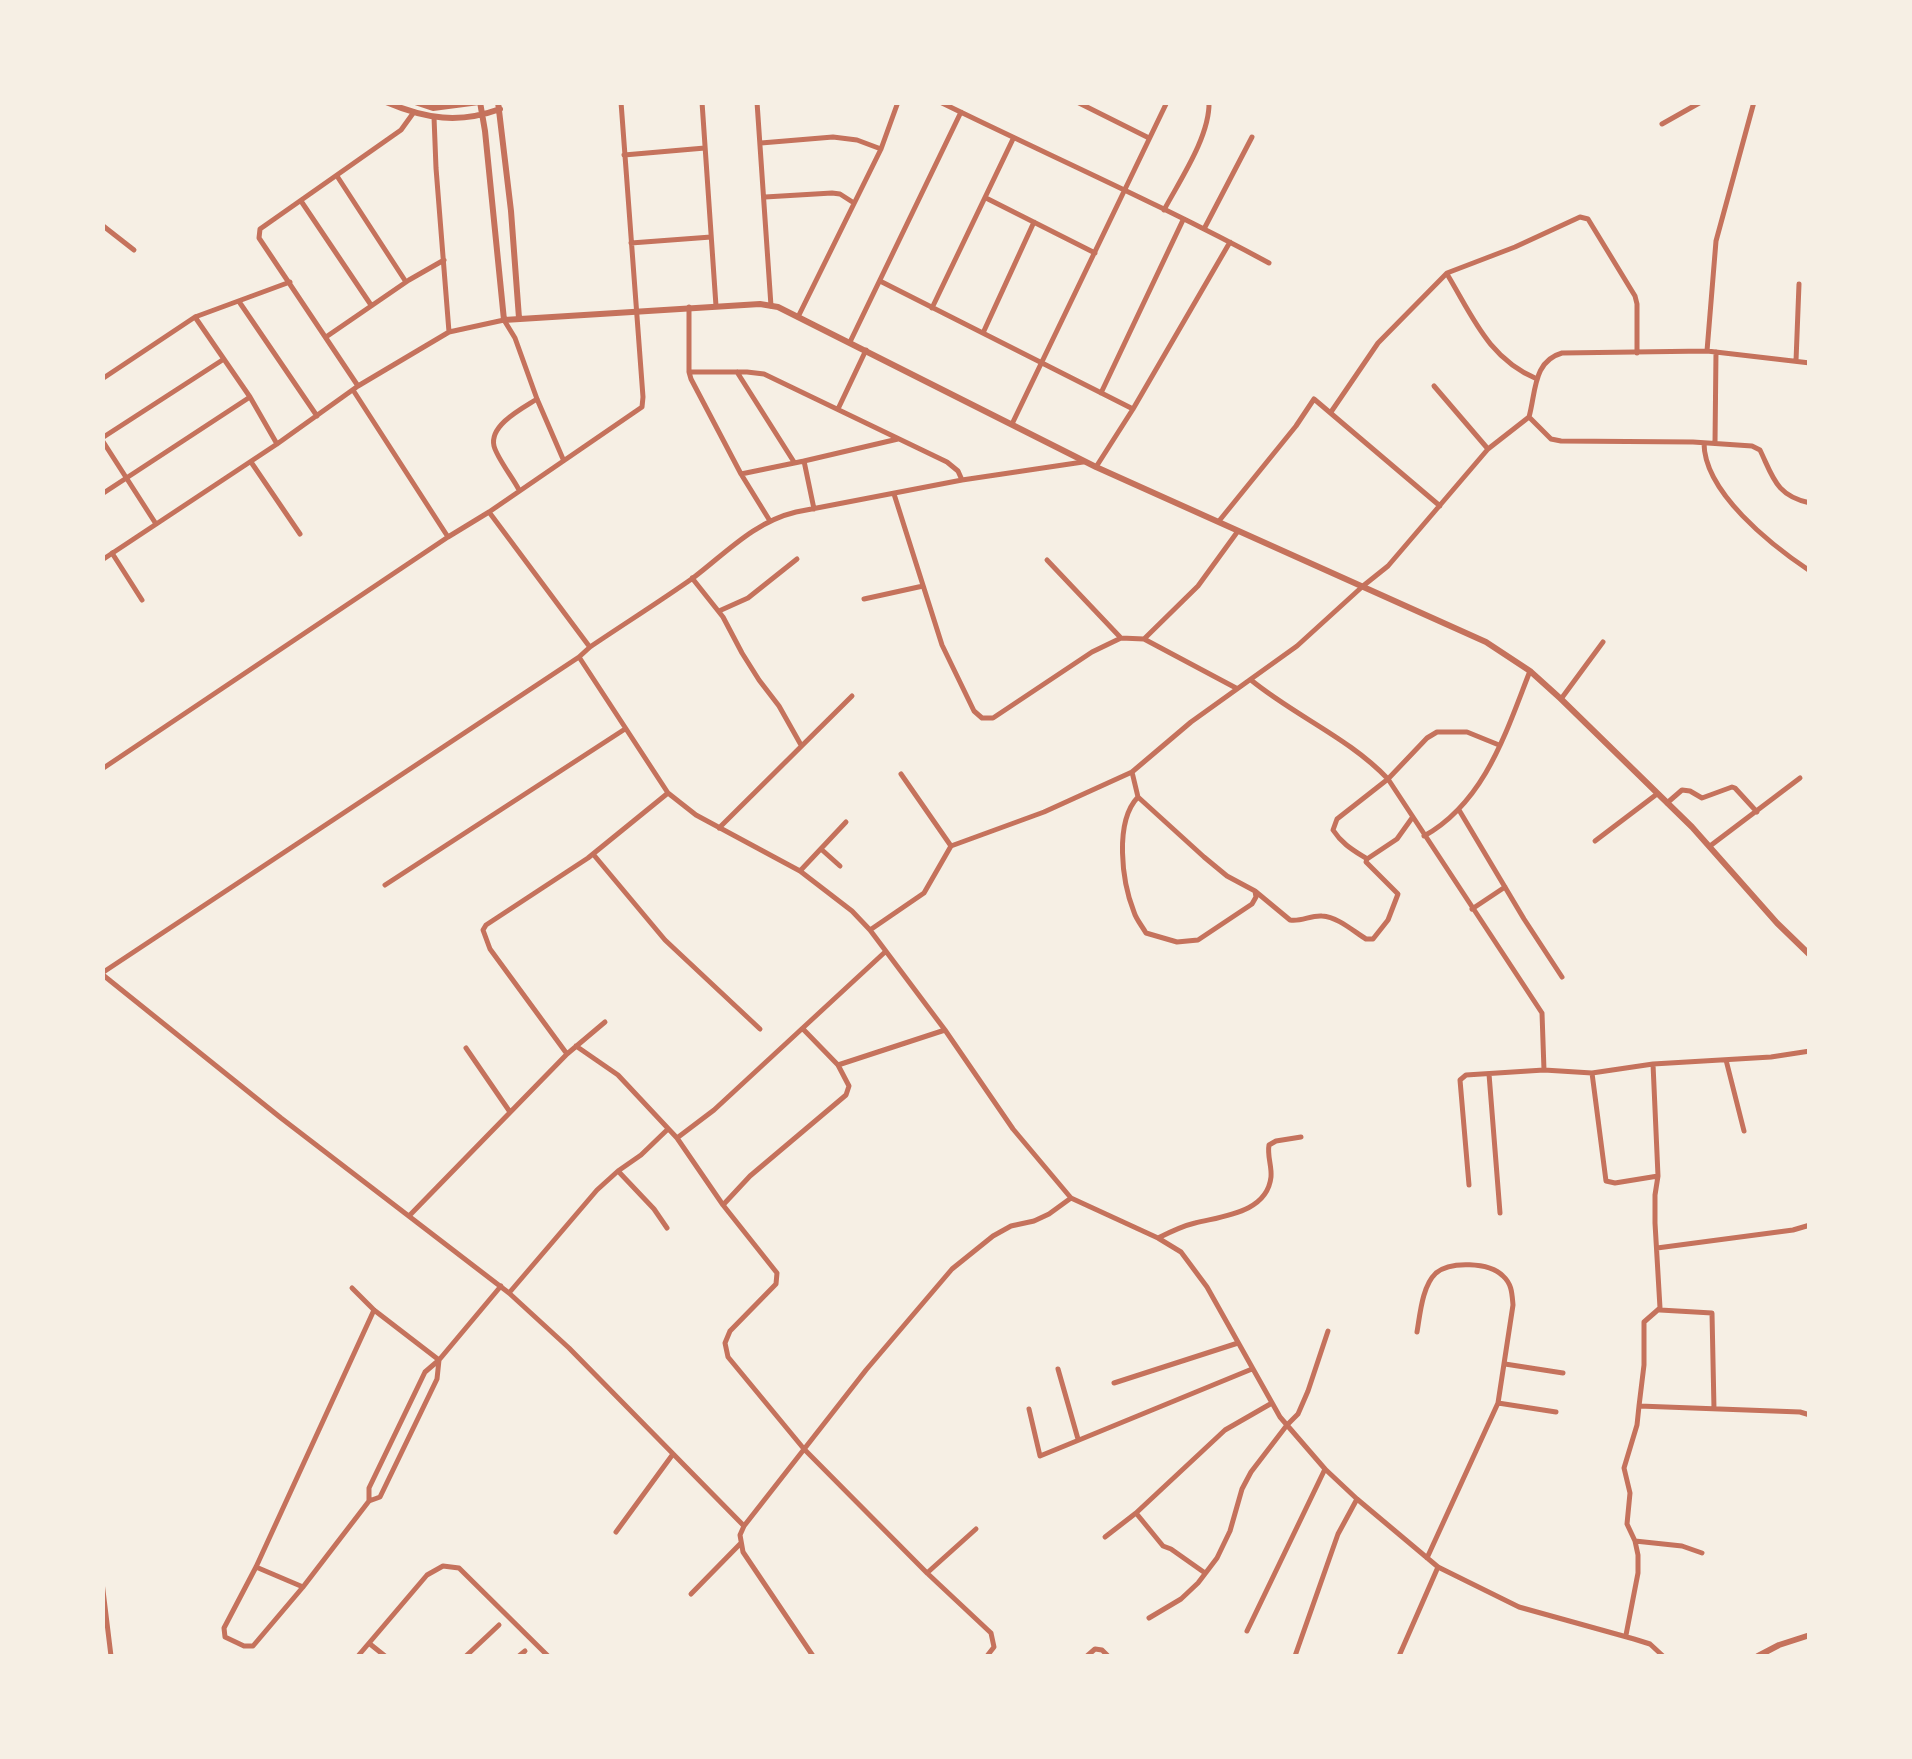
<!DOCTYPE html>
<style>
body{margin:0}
#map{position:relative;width:1912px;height:1759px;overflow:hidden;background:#f6efe4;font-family:Mulish,sans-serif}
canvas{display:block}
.frame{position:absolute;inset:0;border:105px solid #f6efe4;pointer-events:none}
</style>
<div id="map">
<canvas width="1912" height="1759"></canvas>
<div class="frame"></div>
</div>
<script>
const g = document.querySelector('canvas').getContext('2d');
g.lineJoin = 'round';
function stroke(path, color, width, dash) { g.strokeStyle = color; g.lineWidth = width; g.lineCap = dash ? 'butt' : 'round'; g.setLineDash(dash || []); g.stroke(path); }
const minor = new Path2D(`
 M 702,102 L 716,306
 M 757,102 L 771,306
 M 940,102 C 1050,156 1162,205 1269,263
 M 1077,102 L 1149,138
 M 434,117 L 436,168 L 449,332
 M 1662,124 L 1701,102
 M 761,143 L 833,137 L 857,140 L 881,149
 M 624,155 L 705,148
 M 337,176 L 406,282
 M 765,197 L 832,193 L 840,194 L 854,203
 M 986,198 L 1095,253
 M 301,201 L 371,305
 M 1164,210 C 1180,180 1210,136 1209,102
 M 102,225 L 134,250
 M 1204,229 L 1252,137
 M 631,243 L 711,237
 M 1447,274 C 1473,317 1488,358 1537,379
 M 880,281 L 1133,409
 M 240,303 L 317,416
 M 689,307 L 689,372
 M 932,308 L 1013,139
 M 195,317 L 250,397 L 277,444
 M 798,317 L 881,149 L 898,102
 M 983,333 L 1034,222
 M 326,337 L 409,280 L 444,260
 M 850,342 L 961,112
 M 1707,351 L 1716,241 L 1754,102
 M 1796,361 L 1799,284
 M 737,372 L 794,462
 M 102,379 L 195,317 L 290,282
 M 358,386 L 259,238 L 260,229 L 401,130 L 414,112
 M 1434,386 L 1488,449
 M 353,390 L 448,537
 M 1101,393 L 1183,220
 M 838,409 L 866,350
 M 1331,412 L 1378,343 L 1447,273 L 1515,247 L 1580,217 L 1588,219 L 1635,296 L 1637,304 L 1637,353
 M 1529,417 L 1551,439 L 1561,441 L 1693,442 L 1752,446 L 1760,450 C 1773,477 1776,496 1810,503
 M 1012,424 L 1167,102
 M 102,438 L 224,359
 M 102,440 L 156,524
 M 1704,443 C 1704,492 1771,545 1810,571
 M 1715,443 L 1716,352
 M 804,461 L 898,439
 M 251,462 L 300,534
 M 1096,467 L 1133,409 L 1230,242
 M 741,474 L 804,461 L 814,509
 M 519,490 C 513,478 497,458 494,446 C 489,425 523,408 537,399
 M 102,494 L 250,397
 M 894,494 L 942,645 L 974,711 L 982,718 L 993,718 L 1092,652 L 1121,638 L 1144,639 L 1236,688
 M 489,512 L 589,646
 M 770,521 L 741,474 L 691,379 L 689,372 L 747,372 L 764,374 L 947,462 L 958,471 L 962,480
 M 1219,521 L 1296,426 L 1314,399 L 1440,506
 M 112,553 L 142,600
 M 102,560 L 277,444 L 358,386 L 422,348 L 449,332 L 504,320 L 515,338 L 537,399 L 563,459
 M 1047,560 L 1120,637
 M 692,578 L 723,617 L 742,653 L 759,680 L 779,706 L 801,745
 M 864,599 L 923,586
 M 719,611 L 748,598 L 797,559
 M 1144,639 L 1198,586 L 1238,531
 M 579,657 L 668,793 L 696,815 L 800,871 L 852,911 L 870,930 L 945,1030 L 1013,1129 L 1071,1198 L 1158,1238 L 1181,1252 L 1207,1287 L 1280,1417 L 1325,1469 L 1357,1499 L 1438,1567 L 1519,1607 L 1634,1639 L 1650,1644 L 1663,1656
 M 1251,680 C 1295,716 1349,738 1388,779 L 1542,1013 L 1544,1070
 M 1561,699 L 1603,642
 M 102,769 L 448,537 L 489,512 L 642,407 L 643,397 L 621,102
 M 1132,772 L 1138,797 C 1114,822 1122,882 1134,912 C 1136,919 1142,926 1146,933 L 1177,942 L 1198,940 L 1252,904 L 1256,897 L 1255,891
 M 901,774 L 951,846
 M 1138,797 L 1204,857 L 1227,876 L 1255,891 L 1290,920 C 1301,922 1311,915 1322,916 C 1338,917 1353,931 1366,939 L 1373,939 L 1388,920 L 1398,894 L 1366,862 L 1367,859 C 1353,850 1342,844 1333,830 L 1337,819 L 1388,779 L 1427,738 L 1437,732 L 1467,732 L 1499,745
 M 1667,803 L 1682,790 L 1690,791 L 1702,798 L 1732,787 L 1735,788 L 1757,812
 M 1459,810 L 1524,919 L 1562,977
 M 719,828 L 852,696
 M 1424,836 C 1485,802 1506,732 1530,671
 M 1595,841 L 1657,794
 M 1710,846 L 1800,778
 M 821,849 L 840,866
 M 593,854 L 665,940 L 760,1029
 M 1367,859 L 1397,839 L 1412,818
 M 800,871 L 846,822
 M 385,885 L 625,729
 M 1472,909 L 1505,887
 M 870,930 L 924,893 L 951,846 L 1044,812 L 1132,772 L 1191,722 L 1297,646 L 1363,586 L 1388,566 L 1488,449 L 1529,417 C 1536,392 1533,361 1562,353 L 1707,351 L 1810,363
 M 102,973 L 579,657 L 590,647 C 624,624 659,602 693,578 C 726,553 754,522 796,512 L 962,480 L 1083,462
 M 103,975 L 281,1118 L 509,1293 L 569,1348 L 744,1526
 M 576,1046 L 618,1075 L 677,1138 L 723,1205 L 777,1273 L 776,1284 L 730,1331 L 725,1343 L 728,1357 L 804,1449 L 927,1573 L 991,1633 L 994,1647 L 987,1656
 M 466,1048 L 510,1112
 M 567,1054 L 490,949 L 483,930 L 486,925 L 588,858 L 668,793
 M 1726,1060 L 1744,1131
 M 838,1065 L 945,1030
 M 1592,1073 L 1606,1181 L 1615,1183 L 1658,1176
 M 1489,1074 L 1500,1213
 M 677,1138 L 714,1110 L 885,952
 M 618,1171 L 654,1209 L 667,1228
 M 1469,1185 L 1460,1080 L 1466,1075 L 1544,1070 L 1592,1073 L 1653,1064 L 1771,1057 L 1810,1051
 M 723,1205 L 750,1176 L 846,1095 L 849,1086 L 838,1065 L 803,1029
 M 409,1216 L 567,1054 L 605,1022
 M 1158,1238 C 1170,1232 1182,1226 1195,1223 C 1222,1216 1267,1213 1271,1177 C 1272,1166 1267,1156 1269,1145 L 1276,1141 L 1301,1137
 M 1657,1248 L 1793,1230 L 1810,1225
 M 352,1288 L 374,1310 L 439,1360
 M 509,1293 L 597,1190 L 618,1171 L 641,1155 L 668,1129
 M 374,1310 L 256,1567 L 224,1628 L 225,1637 L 244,1646 L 253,1646 L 303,1587 L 369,1501 L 380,1497 L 437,1379 L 439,1360
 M 1660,1310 L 1712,1313 L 1714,1409
 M 1417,1332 C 1420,1315 1422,1286 1436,1273 C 1450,1261 1489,1262 1503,1276 C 1512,1284 1512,1294 1513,1305 L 1498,1403 L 1427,1558
 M 1505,1364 L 1563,1373
 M 1058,1369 L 1078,1439
 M 1114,1383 L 1238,1343
 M 1498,1403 L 1556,1412
 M 1639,1406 L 1800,1412 L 1810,1415
 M 1029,1409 L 1040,1456 L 1252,1369
 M 369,1501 L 369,1488 L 425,1372 L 439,1360 L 501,1286
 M 1136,1513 L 1163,1546 L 1171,1549 L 1205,1573
 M 616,1532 L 673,1454
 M 1105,1537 L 1136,1513 L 1225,1430 L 1272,1403
 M 1635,1541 L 1682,1546 L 1702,1553
 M 256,1567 L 303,1587
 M 927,1573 L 976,1529
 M 102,1582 L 111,1656
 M 691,1594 L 740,1544
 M 1149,1618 L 1181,1599 L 1198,1583 L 1217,1558 L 1230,1531 L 1242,1489 L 1251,1472 L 1287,1425 L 1298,1414 L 1308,1391 L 1328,1331
 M 1247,1631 L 1325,1469
 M 1626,1635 L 1638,1573 L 1638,1555 L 1635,1541 L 1627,1524 L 1630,1493 L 1624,1468 L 1637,1425 L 1639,1406 L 1644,1365 L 1644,1322 L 1660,1308 L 1655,1223 L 1655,1195 L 1658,1176 L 1653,1064
 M 370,1644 L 385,1656
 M 358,1656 L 427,1575 L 443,1566 L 459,1568 L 548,1656
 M 466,1656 L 499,1625
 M 519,1656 L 525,1651
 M 813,1656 L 743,1552 L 740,1535 L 744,1526 L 866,1370 L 952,1269 L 993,1236 L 1011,1226 L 1034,1221 L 1049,1214 L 1071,1198
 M 1087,1656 L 1095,1649 L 1102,1650 L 1108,1656
 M 1295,1656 L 1338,1534 L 1357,1499
 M 1399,1656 L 1438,1567`);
const tertiary = new Path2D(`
 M 386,102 C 426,119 459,124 500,109
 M 415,102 L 433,108 L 479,102
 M 480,102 L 485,131 L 504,320 L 760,304 L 778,307 L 1096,467 L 1486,642 L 1530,671 L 1561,699 L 1692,827 L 1777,923 L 1810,955
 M 498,102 L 511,211 L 519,318
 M 1758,1656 L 1779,1645 L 1810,1635`);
stroke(minor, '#c5725c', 5);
stroke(tertiary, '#c5725c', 6);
</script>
